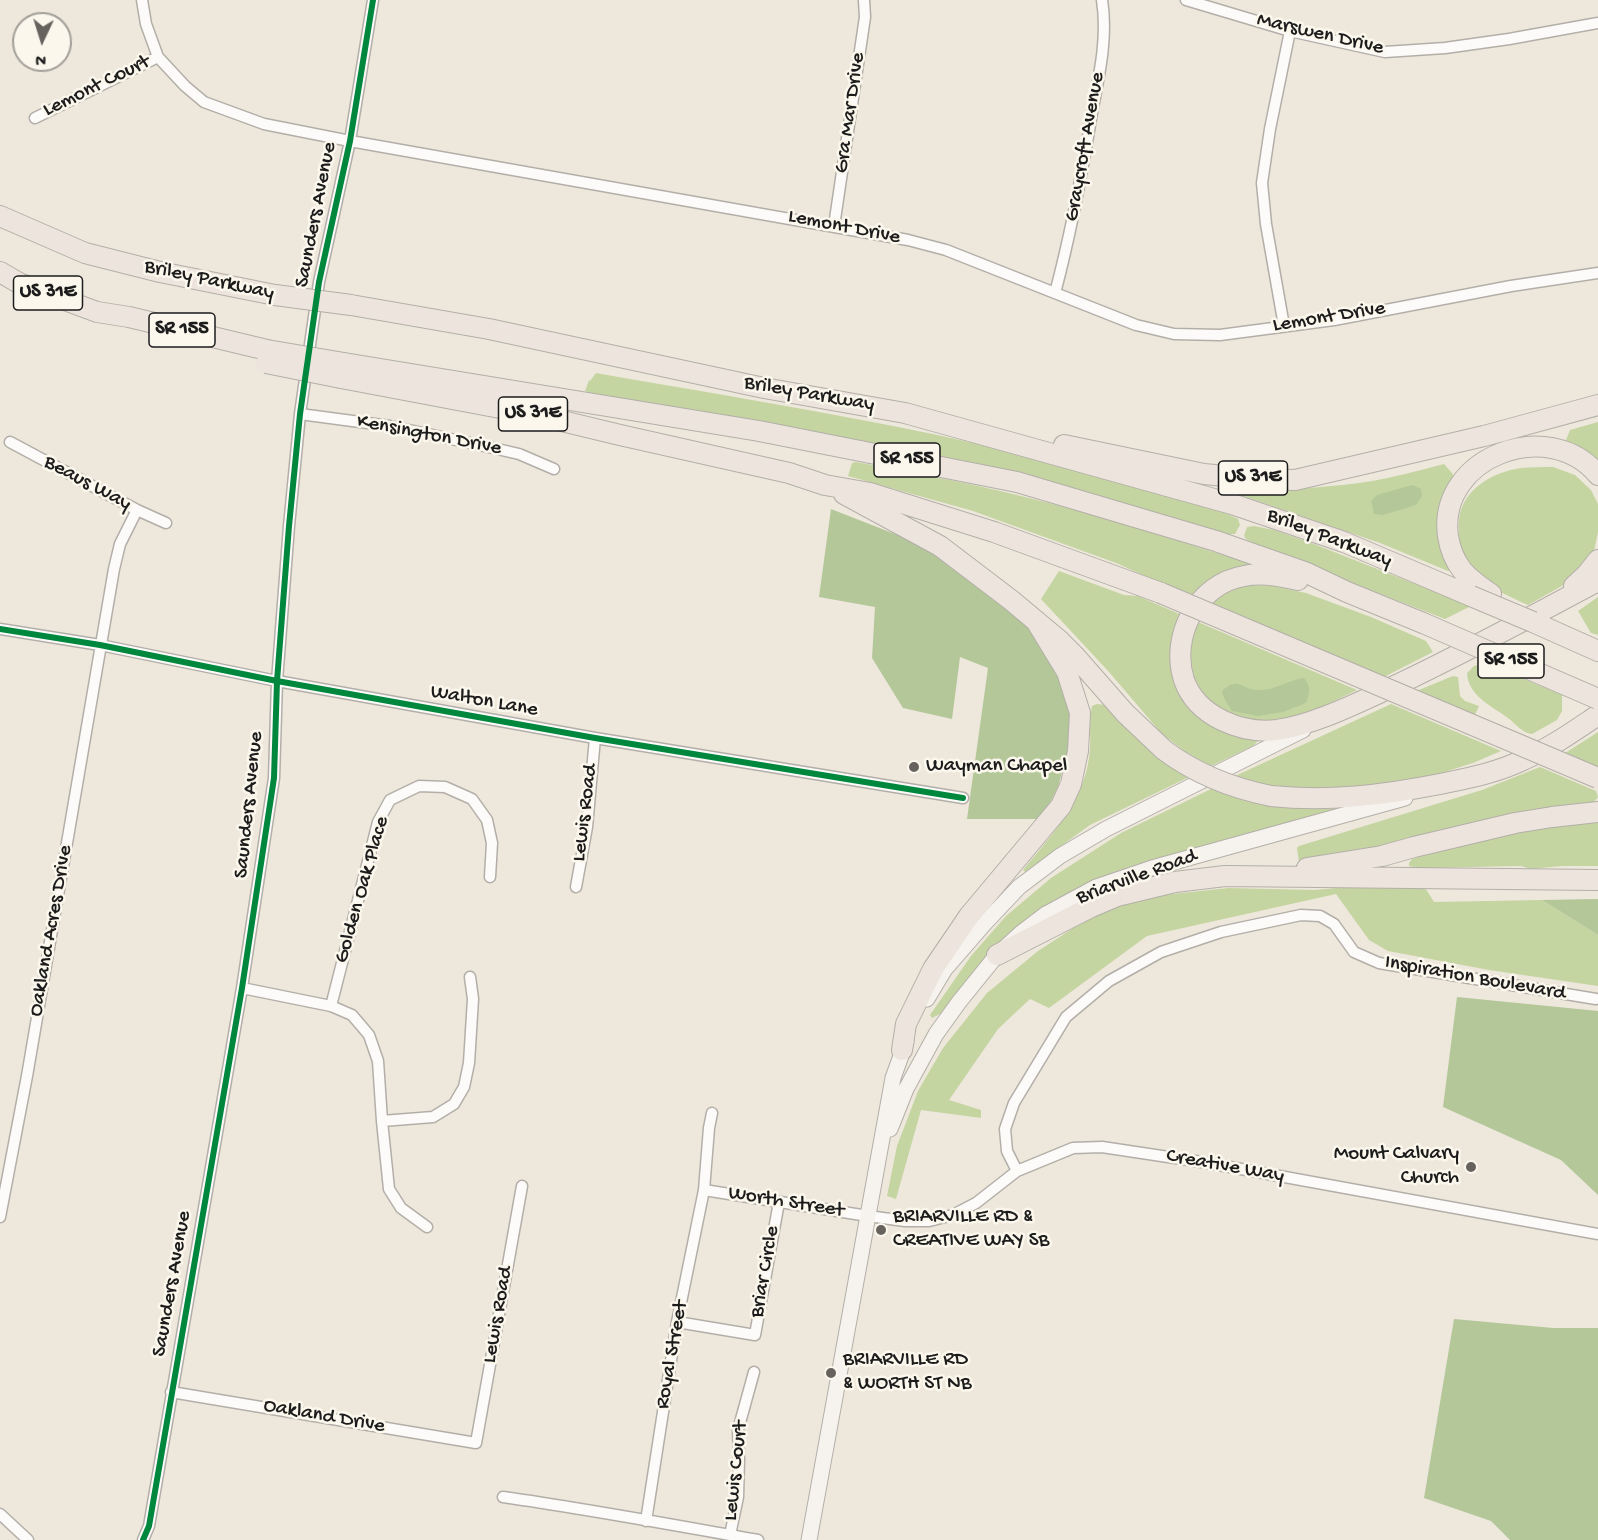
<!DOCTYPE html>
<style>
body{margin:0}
#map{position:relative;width:1598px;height:1540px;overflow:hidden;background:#eee7dc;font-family:"Gochi Hand",sans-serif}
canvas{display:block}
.north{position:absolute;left:12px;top:12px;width:60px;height:60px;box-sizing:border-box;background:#fbf7ec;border:2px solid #a29f99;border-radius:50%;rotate:184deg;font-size:16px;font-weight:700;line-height:24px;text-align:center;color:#1c1c1c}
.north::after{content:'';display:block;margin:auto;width:21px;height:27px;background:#66635f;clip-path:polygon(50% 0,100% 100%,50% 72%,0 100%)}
</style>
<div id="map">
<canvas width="1598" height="1540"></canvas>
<div class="north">N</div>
</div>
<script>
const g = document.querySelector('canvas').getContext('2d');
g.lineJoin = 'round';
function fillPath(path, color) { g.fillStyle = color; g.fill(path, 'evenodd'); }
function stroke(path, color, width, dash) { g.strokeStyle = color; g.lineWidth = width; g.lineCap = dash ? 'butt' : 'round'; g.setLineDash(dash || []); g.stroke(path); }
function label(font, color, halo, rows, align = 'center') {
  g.font = font + ' "Gochi Hand",sans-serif'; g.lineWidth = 5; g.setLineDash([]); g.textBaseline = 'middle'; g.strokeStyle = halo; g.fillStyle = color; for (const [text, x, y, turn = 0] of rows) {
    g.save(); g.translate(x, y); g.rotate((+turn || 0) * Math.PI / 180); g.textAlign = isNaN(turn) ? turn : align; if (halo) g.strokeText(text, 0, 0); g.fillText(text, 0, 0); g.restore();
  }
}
const green = new Path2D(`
 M 596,373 C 761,402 926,427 1087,471 C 1138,485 1191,496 1238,519 L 1240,525 L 1235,534 L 1225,534 L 594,397 L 591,393 L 585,391 L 589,380 L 590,381 Z
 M 1598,422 L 1598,466 L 1571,449 L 1566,440 L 1570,430 Z
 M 856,462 C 910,472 964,482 1017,495 C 1099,515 1179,541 1258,566 L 1196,599 L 1116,563 L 973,511 L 848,476 L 852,463 Z
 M 1444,464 L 1452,473 L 1456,481 L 1454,571 L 1448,571 L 1380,543 L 1220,488 C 1271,491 1321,489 1372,481 C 1396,477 1420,470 1444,464 Z
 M 1553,467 L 1575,475 L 1591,490 L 1598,504 L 1598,532 L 1594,551 L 1576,578 L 1528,605 C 1508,596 1489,588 1473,572 C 1465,563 1460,547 1459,534 C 1459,530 1458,525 1459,520 C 1462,489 1493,472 1521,468 C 1531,467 1542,467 1553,467 Z
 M 1254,526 L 1274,530 L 1314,544 L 1471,606 L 1445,619 L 1259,547 L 1246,539 L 1244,536 L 1247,527 Z
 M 1059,571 L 1124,595 L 1138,596 L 1184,616 L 1180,682 L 1257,738 L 1258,741 L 1253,746 L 1211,766 L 1186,752 L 1162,734 L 1109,672 L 1041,599 Z
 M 1251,585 L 1273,586 L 1306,593 L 1371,617 L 1426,641 L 1433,652 L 1382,678 L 1208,604 C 1222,593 1234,589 1251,585 Z
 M 1598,597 L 1598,635 L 1591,633 L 1578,611 Z
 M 1198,622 L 1357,690 L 1297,719 L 1253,724 L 1214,707 L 1203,694 L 1194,677 L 1191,659 L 1190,645 L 1192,632 Z
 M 1486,663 L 1562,695 L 1562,711 L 1557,720 L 1532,734 C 1522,733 1516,724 1508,718 C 1492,706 1468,696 1467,673 L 1474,666 Z
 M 1453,676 L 1458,677 L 1460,696 L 1465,701 L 1479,706 L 1474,717 L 1414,692 Z
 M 1097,704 L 1106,705 L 1189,777 L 1090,825 L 1025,872 L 1023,870 C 1050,837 1083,802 1089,758 C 1092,741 1088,723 1092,706 Z
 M 1391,704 L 1501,751 L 1473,763 L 1422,779 L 1338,792 L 1279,789 L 1235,776 Z
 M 1598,732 L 1598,770 L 1562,755 Z
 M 1540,767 L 1596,791 L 1598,797 L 1592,804 L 1359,855 L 1299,862 L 1297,848 L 1299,846 L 1482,790 Z
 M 1213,788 C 1228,794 1243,800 1259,803 C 1286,809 1314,809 1340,809 L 1133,869 L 978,968 L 940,1014 L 932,1018 L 930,1015 L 971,956 L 1006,916 L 1051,878 L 1121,833 Z
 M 1598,818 L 1598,866 L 1562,866 L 1531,869 L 1521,866 L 1420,868 L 1409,866 L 1409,863 L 1412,859 L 1506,834 Z
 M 1424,886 L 1434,902 L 1542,900 L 1598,935 L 1598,986 L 1489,970 L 1388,951 L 1369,940 L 1336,894 L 1147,936 L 1049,1008 L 1030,999 L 998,1029 L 949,1100 L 981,1110 L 981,1118 L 921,1110 L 896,1199 L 887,1196 L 897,1146 L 918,1091 L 943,1048 L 987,993 L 1038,951 L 1081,923 L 1118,906 L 1163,895 L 1228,888 L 1314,890 L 1348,887 Z`);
const forest = new Path2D(`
 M 1412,485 L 1421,489 L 1422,496 L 1416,505 L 1383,515 L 1374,514 L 1371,501 L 1377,495 Z
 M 831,509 L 946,554 L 999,596 L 1038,636 L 1056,666 L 1071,706 L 1068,749 L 1058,787 L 1042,819 L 967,819 L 988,668 L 960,657 L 952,719 L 903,708 L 872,658 L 875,607 L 819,597 Z
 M 1304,678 C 1311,686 1310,693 1306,703 L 1283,712 L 1258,716 L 1232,711 L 1224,698 L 1222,691 C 1239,676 1241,689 1257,690 C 1275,691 1287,680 1304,678 Z
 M 1598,899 L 1598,935 L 1542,900 Z
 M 1457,997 L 1598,1011 L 1598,1195 L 1561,1160 L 1443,1107 Z
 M 1454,1319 L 1553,1328 L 1598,1328 L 1598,1540 L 1510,1540 L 1491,1521 L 1424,1498 Z`);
const minor = new Path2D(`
 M 142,0 L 146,24 L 158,57 L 185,86 L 204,102 L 264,124 L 350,141 L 908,240 L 946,250 L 1136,325 L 1174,334 L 1220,335 L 1334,320 L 1511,286 L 1598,273
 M 1186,0 L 1290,31 L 1385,52 L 1445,48 L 1509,39 L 1598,23
 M 35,118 L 158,57
 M 834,226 L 865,17 L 864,0
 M 1055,293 C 1071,233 1082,174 1092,113 C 1099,76 1108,38 1102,0
 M 1284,326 L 1266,224 L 1262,183 L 1270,129 L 1290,31
 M 300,414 L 390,426 L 484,446 L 519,454 L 554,469
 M 10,442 L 137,510 L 166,523
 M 0,629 L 100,645 L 277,681 L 595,738 L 963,798
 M 576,887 L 587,827 L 595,738
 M 242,988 L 331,1006 L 352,1015 L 369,1035 L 378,1061 L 382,1121 L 389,1189 L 401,1208 L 427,1227
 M 331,1006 L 378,822 L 390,800 L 419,786 L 445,787 L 472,799 L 487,820 L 492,843 L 490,877
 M 382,1121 L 433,1117 L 454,1104 L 464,1087 L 469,1063 L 473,999 L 470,977
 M 1017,1171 L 1007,1151 L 1005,1129 L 1014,1103 L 1066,1017 L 1109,981 L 1161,952 L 1221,932 L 1301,915 L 1320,916 L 1334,924 L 1354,952 L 1379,963 L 1596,999
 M 704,1190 L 868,1216 L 905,1221 L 929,1221 L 953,1215 L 976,1203 L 1017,1171 L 1073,1148 L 1102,1147 L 1208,1163 L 1598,1234
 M 0,1217 L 27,1076 L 114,569 L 120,544 L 137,510
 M 677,1322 L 755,1335 L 779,1202
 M 171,1392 L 476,1443 L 522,1186
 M 503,1497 C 588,1509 673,1525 758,1540
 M 0,1514 L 28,1540
 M 646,1521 L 677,1322 L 704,1190 L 709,1128 L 712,1113
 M 730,1535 L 738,1497 L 739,1458 L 738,1430 L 754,1372
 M 143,1540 L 149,1526 L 242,988 L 274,778 L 277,681 L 289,526 L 300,414 L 319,282 L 350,141 L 373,0`);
const secondary = new Path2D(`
 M 927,999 L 945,969 L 985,923 L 1019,887 L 1060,856 L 1106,829 L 1303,730
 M 890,1129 L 906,1089 L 936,1034 L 959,1002 L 997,955 L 1021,933 L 1046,914 L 1096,887 L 1152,868 L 1405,798
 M 809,1540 L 893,1078 L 906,1042`);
const motorway = new Path2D(`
 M 0,216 L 85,253 L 160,272 L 275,295
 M 0,272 L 19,283 L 97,312 L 129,317 L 267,350
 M 351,305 L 489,329 L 764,388 L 905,413 L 1232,504 L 1344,542 L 1471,596
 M 344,363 L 759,431 L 1017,482 L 1216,541 L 1307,573 L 1347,592 L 1423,623
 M 341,378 L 537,415 L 620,435 L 789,473 L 825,485 L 870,493 L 994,532 L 1161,593
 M 1064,445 L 1204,474 L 1258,479 L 1295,480 L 1484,436 L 1598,405
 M 844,494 L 940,546 L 1011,600 L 1060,641 L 1075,656 L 1125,713 L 1164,750
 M 1298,580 C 1281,576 1261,572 1244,576 C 1197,584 1170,636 1184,680 C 1197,717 1242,734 1277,730 C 1313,725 1355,704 1388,689 C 1459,656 1528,618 1598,581
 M 1574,586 L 1587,574 L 1598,560
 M 1491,594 C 1481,587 1470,580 1462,570 C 1455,561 1450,549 1448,536 C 1437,457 1549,415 1598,475
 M 1533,622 L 1598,651
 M 1271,796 C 1328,802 1384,795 1440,784 C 1469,778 1496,773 1523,760 C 1550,748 1574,731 1598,715
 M 1307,868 L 1382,856 L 1414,847 L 1515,823 L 1552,817 L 1598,812
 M 997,955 L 1091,907 L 1117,896 L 1175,882 L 1225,876 L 1598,880
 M 902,1050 L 906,1024 L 933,969 L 969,916 L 1061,806 L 1071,784 L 1078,751 L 1080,713 L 1067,672 L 1036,621`);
const motorwayBridge = new Path2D(`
 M 275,295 L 351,305
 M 267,350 L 344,363
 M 266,363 L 341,378
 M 1161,593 L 1598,778
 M 1471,596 L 1533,622
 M 1423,623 L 1598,699
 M 1164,750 C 1196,774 1231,788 1271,796`);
const cycleway = new Path2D(`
 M 0,629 L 100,645 L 277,681 L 595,738 L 963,798
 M 143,1540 L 149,1526 L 242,988 L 274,778 L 277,681 L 289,526 L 300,414 L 319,282 L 350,141 L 373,0`);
const markers = [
 [914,767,6,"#66635f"],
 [1471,1167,6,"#66635f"],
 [881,1230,6,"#66635f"],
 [831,1373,6,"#66635f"]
];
const shields = [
 [48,293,69],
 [182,330,66],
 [533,414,69],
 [907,460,66],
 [1253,478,69],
 [1511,661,66]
];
const shieldNames = [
 ["US 31E",48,293],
 ["SR 155",182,330],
 ["US 31E",533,414],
 ["SR 155",907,460],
 ["US 31E",1253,478],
 ["SR 155",1511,661]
];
const streetNames = [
 ["Marswen Drive",1320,35,13],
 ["Lemont Court",97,87,-26],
 ["Gra Mar Drive",851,113,-82],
 ["Graycroft Avenue",1086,147,-80],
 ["Saunders Avenue",317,215,-79],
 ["Lemont Drive",844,228,11],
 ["Briley Parkway",209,281,12],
 ["Lemont Drive",1329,318,-9],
 ["Briley Parkway",809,395,10],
 ["Kensington Drive",429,436,11],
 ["Beaus Way",87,484,28],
 ["Briley Parkway",1329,539,21],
 ["Walton Lane",484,702,10],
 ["Saunders Avenue",250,805,-84],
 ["Lewis Road",586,813,-83],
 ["Briarville Road",1137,878,-20],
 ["Golden Oak Place",363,890,-74],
 ["Oakland Acres Drive",52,931,-80],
 ["Inspiration Boulevard",1475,979,10],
 ["Creative Way",1225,1167,10],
 ["Worth Street",786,1203,9],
 ["Briar Circle",766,1272,-80],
 ["Saunders Avenue",173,1284,-80],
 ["Lewis Road",499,1315,-80],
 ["Royal Street",673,1355,-80],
 ["Oakland Drive",324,1417,10],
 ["Lewis Court",737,1471,-84]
];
const poiNames = [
 ["Wayman Chapel",926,767],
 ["Mount Calvary",1459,1155,"right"],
 ["Church",1459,1179,"right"],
 ["BRIARVILLE RD &",893,1218],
 ["CREATIVE WAY SB",893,1242],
 ["BRIARVILLE RD",843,1361],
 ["& WORTH ST NB",843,1385]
];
fillPath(green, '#c5d5a1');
fillPath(forest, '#b3c799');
stroke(minor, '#b3afa8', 13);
stroke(secondary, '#b3afa8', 17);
stroke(motorway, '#b3afa8', 22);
stroke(minor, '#fcfbfa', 10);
stroke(secondary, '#f6f3ef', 15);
stroke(motorway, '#ede5dd', 20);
stroke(motorwayBridge, '#b3afa8', 22, []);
stroke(motorwayBridge, '#ede5dd', 20);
stroke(cycleway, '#00873e', 6);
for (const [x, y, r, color] of markers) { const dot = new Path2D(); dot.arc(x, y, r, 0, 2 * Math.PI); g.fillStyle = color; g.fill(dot); stroke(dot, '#fbf7ec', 2); }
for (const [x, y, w] of shields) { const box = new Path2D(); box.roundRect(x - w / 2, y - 17, w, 34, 4.5); g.fillStyle = '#fbf7ec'; g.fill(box); stroke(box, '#1c1c1c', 1.5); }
label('bold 20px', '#1c1c1c', null, shieldNames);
label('21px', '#1c1c1c', '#fbf7ec', streetNames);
label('21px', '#1c1c1c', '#fbf7ec', poiNames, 'left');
</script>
